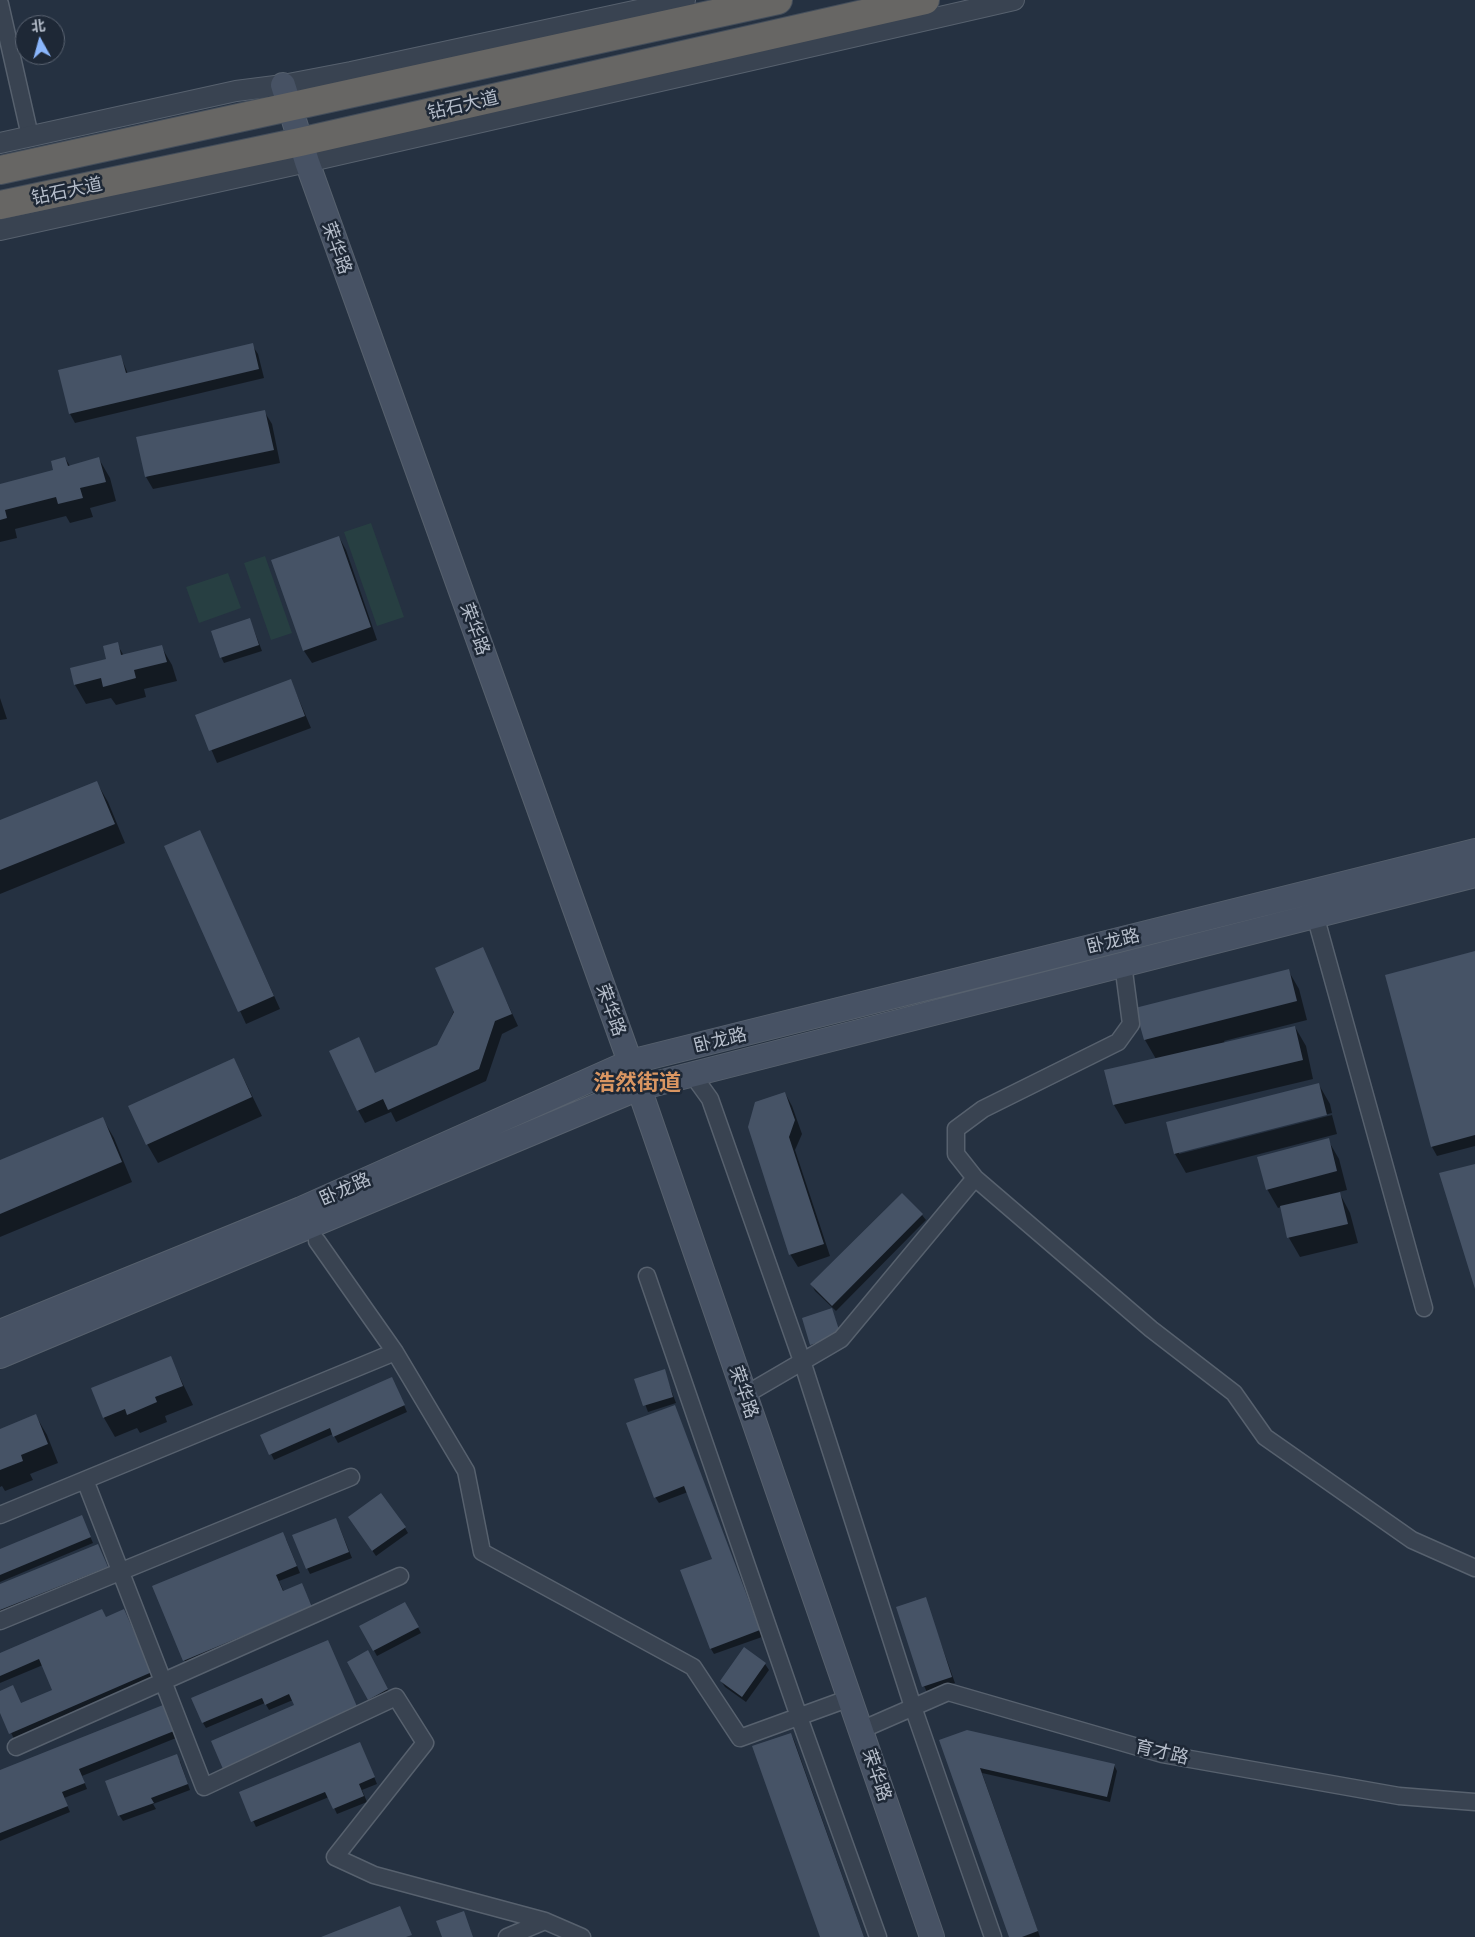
<!DOCTYPE html>
<meta charset="utf-8">
<style>
body{margin:0}
#map{position:relative;width:1475px;height:1937px;overflow:hidden;background:#253141;font-family:"Exo 2","Noto Sans SC",sans-serif}
canvas{display:block}
.north{position:absolute;left:15px;top:15px;width:50px;height:50px;box-sizing:border-box;background:#1e2836;border:1px solid #5b6472;border-radius:50%;rotate:353deg;font-size:14px;font-weight:700;line-height:20px;text-align:center;color:#b6becb}
.north::after{content:'';display:block;margin:auto;width:18px;height:22px;background:#8ab6fc;clip-path:polygon(50% 0,100% 100%,50% 72%,0 100%)}
</style>
<div id="map">
<canvas width="1475" height="1937"></canvas>
<div class="north">北</div>
</div>
<script>
const g = document.querySelector('canvas').getContext('2d');
g.lineJoin = 'round';
function fillPath(path, color) { g.fillStyle = color; g.fill(path, 'evenodd'); }
function stroke(path, color, width, dash) { g.strokeStyle = color; g.lineWidth = width; g.lineCap = dash ? 'butt' : 'round'; g.setLineDash(dash || []); g.stroke(path); }
function label(font, color, halo, rows, align = 'center') {
  g.font = font + ' "Exo 2","Noto Sans SC",sans-serif'; g.lineWidth = 5; g.setLineDash([]); g.textBaseline = 'middle'; g.strokeStyle = halo; g.fillStyle = color; for (const [text, x, y, turn = 0] of rows) {
    g.save(); g.translate(x, y); g.rotate((+turn || 0) * Math.PI / 180); g.textAlign = isNaN(turn) ? turn : align; if (halo) g.strokeText(text, 0, 0); g.fillText(text, 0, 0); g.restore();
  }
}
const green = new Path2D(`
 M 371,523 L 404,617 L 377,626 L 344,532 Z
 M 265,556 L 292,633 L 271,640 L 244,563 Z
 M 228,573 L 241,608 L 199,623 L 186,587 Z`);
const shadow = new Path2D(`
 M 252,345 L 258,354 L 264,378 L 75,423 L 70,414 L 121,357 L 128,374 Z
 M 264,411 L 272,424 L 280,463 L 153,489 L 146,477 Z
 M 65,458 L 70,466 L 99,459 L 110,478 L 116,501 L 90,508 L 93,517 L 70,523 L 66,516 L 15,529 L 17,538 L 0,542 L 0,485 L 55,471 Z
 M 339,537 L 346,550 L 377,640 L 312,663 L 304,651 L 273,560 Z
 M 250,620 L 262,651 L 224,663 L 221,657 Z
 M 117,644 L 124,656 L 161,646 L 172,665 L 177,681 L 144,689 L 146,697 L 116,705 L 111,698 L 86,704 L 75,685 L 71,669 L 108,659 Z
 M 291,681 L 311,728 L 217,763 L 197,716 Z
 M 0,698 L 7,719 L 0,720 Z
 M 97,783 L 108,802 L 125,843 L 0,894 L 0,822 Z
 M 200,832 L 280,1009 L 246,1024 L 165,847 Z
 M 482,949 L 518,1026 L 502,1034 L 486,1081 L 396,1122 L 391,1112 L 365,1123 L 358,1110 L 375,1074 L 438,1046 Z
 M 1475,953 L 1475,1146 L 1437,1156 L 1432,1147 Z
 M 1288,970 L 1299,989 L 1307,1020 L 1224,1041 L 1225,1043 L 1295,1027 L 1306,1046 L 1313,1079 L 1125,1124 L 1114,1105 L 1156,1059 L 1145,1040 Z
 M 234,1059 L 262,1116 L 158,1163 L 147,1144 Z
 M 1319,1085 L 1330,1104 L 1332,1113 L 1179,1152 L 1179,1154 L 1332,1115 L 1337,1134 L 1186,1173 L 1175,1154 L 1167,1123 Z
 M 785,1093 L 792,1106 L 802,1134 L 795,1150 L 830,1256 L 798,1267 L 790,1254 Z
 M 103,1119 L 114,1138 L 132,1182 L 0,1237 L 0,1161 Z
 M 1328,1140 L 1339,1159 L 1347,1190 L 1339,1192 L 1350,1213 L 1358,1243 L 1300,1257 L 1289,1238 L 1281,1207 L 1278,1208 L 1267,1189 Z
 M 922,1215 L 926,1220 L 836,1311 L 815,1291 L 812,1285 Z
 M 831,1310 L 843,1342 L 815,1351 L 803,1319 Z
 M 170,1357 L 193,1405 L 165,1416 L 167,1422 L 140,1433 L 137,1428 L 115,1437 L 104,1418 L 93,1389 Z
 M 664,1371 L 676,1403 L 648,1412 L 636,1380 Z
 M 395,1384 L 407,1412 L 338,1443 L 333,1434 L 274,1460 L 262,1435 Z
 M 675,1407 L 762,1637 L 714,1654 L 711,1649 L 713,1559 L 688,1492 L 659,1503 L 655,1497 Z
 M 36,1416 L 47,1435 L 58,1463 L 30,1474 L 33,1480 L 5,1491 L 2,1486 L 0,1487 L 0,1430 Z
 M 84,1522 L 93,1543 L 0,1582 L 0,1551 Z
 M 353,1523 L 405,1528 L 408,1533 L 376,1556 Z
 M 339,1526 L 352,1558 L 310,1574 L 307,1568 Z
 M 286,1539 L 300,1573 L 279,1581 L 284,1592 L 302,1585 L 315,1613 L 188,1666 L 184,1660 Z
 M 98,1546 L 110,1573 L 0,1617 L 0,1585 Z
 M 925,1599 L 955,1683 L 927,1692 L 924,1686 Z
 M 405,1603 L 421,1633 L 377,1656 L 361,1627 Z
 M 124,1611 L 154,1679 L 14,1739 L 0,1709 L 0,1692 L 21,1704 L 54,1690 L 43,1665 L 0,1683 L 0,1655 Z
 M 327,1641 L 361,1717 L 228,1774 L 224,1768 L 296,1706 L 293,1700 L 269,1710 L 265,1703 L 206,1728 L 203,1723 Z
 M 371,1658 L 391,1696 L 372,1705 L 349,1662 Z
 M 765,1664 L 769,1670 L 746,1702 L 725,1687 L 721,1681 Z
 M 166,1712 L 176,1738 L 82,1776 L 87,1789 L 64,1798 L 70,1812 L 0,1841 L 0,1772 Z
 M 791,1734 L 794,1740 L 864,1937 L 821,1937 Z
 M 941,1740 L 1114,1765 L 1117,1771 L 1110,1802 L 982,1773 L 1040,1937 L 1010,1937 Z
 M 363,1750 L 377,1784 L 362,1790 L 367,1802 L 337,1814 L 329,1797 L 256,1827 L 240,1793 Z
 M 180,1761 L 190,1790 L 153,1804 L 156,1809 L 123,1821 L 119,1815 Z`);
const building = new Path2D(`
 M 253,343 L 259,369 L 69,414 L 58,370 L 121,355 L 126,373 Z
 M 265,410 L 274,450 L 145,477 L 136,437 Z
 M 65,457 L 68,466 L 99,457 L 106,482 L 80,488 L 83,498 L 58,504 L 56,497 L 5,510 L 7,518 L 0,520 L 0,484 L 53,470 L 51,461 Z
 M 339,536 L 371,627 L 303,651 L 271,560 Z
 M 250,618 L 259,645 L 220,658 L 211,631 Z
 M 118,642 L 121,655 L 162,645 L 167,662 L 134,670 L 136,678 L 103,687 L 101,678 L 74,685 L 70,668 L 106,659 L 103,646 Z
 M 291,679 L 305,716 L 209,751 L 195,715 Z
 M 97,781 L 115,824 L 0,870 L 0,820 Z
 M 200,830 L 274,996 L 238,1012 L 164,846 Z
 M 483,947 L 512,1014 L 495,1021 L 479,1069 L 388,1110 L 383,1099 L 357,1111 L 329,1051 L 359,1037 L 375,1073 L 437,1045 L 454,1012 L 435,968 Z
 M 1475,951 L 1475,1135 L 1431,1147 L 1385,975 Z
 M 1289,969 L 1297,1001 L 1144,1040 L 1135,1008 Z
 M 1295,1026 L 1303,1060 L 1113,1105 L 1104,1070 Z
 M 234,1058 L 252,1097 L 146,1145 L 128,1106 Z
 M 1319,1083 L 1327,1115 L 1174,1154 L 1166,1122 Z
 M 785,1092 L 795,1120 L 789,1137 L 824,1244 L 789,1255 L 748,1127 L 755,1102 Z
 M 103,1117 L 122,1162 L 0,1214 L 0,1160 Z
 M 1329,1138 L 1337,1171 L 1266,1190 L 1257,1157 Z
 M 1475,1164 L 1475,1289 L 1439,1173 Z
 M 1340,1192 L 1348,1224 L 1287,1238 L 1280,1206 Z
 M 902,1193 L 923,1214 L 832,1306 L 810,1284 Z
 M 832,1308 L 841,1336 L 810,1345 L 802,1318 Z
 M 171,1356 L 183,1386 L 155,1397 L 157,1402 L 127,1415 L 125,1409 L 103,1418 L 91,1388 Z
 M 665,1369 L 673,1397 L 643,1406 L 634,1379 Z
 M 392,1377 L 405,1405 L 333,1437 L 330,1428 L 269,1455 L 260,1435 Z
 M 675,1405 L 760,1630 L 710,1649 L 680,1570 L 712,1559 L 684,1486 L 654,1498 L 626,1423 Z
 M 36,1414 L 48,1444 L 21,1455 L 23,1461 L 0,1470 L 0,1429 Z
 M 381,1493 L 406,1527 L 372,1551 L 348,1517 Z
 M 82,1515 L 91,1537 L 0,1575 L 0,1549 Z
 M 336,1518 L 349,1552 L 306,1569 L 292,1535 Z
 M 283,1532 L 297,1566 L 276,1575 L 283,1591 L 302,1583 L 312,1607 L 183,1661 L 152,1586 Z
 M 98,1544 L 108,1567 L 0,1610 L 0,1584 Z
 M 926,1597 L 952,1677 L 922,1687 L 896,1607 Z
 M 405,1602 L 419,1627 L 373,1651 L 359,1626 Z
 M 102,1609 L 106,1617 L 124,1609 L 152,1672 L 9,1734 L 0,1713 L 0,1691 L 13,1685 L 21,1703 L 52,1690 L 39,1659 L 0,1676 L 0,1653 Z
 M 328,1640 L 359,1711 L 223,1769 L 211,1741 L 294,1705 L 289,1694 L 265,1705 L 262,1698 L 202,1723 L 191,1698 Z
 M 744,1647 L 766,1663 L 742,1697 L 720,1681 Z
 M 368,1650 L 388,1689 L 368,1700 L 347,1662 Z
 M 163,1705 L 174,1731 L 79,1769 L 85,1783 L 62,1792 L 68,1806 L 0,1833 L 0,1770 Z
 M 967,1730 L 1115,1764 L 1107,1797 L 980,1768 L 1038,1931 L 1022,1937 L 1009,1937 L 939,1740 Z
 M 791,1733 L 864,1937 L 820,1937 L 752,1746 Z
 M 360,1742 L 375,1777 L 359,1784 L 364,1796 L 333,1809 L 325,1792 L 251,1822 L 239,1792 Z
 M 177,1754 L 188,1784 L 151,1798 L 154,1803 L 118,1816 L 105,1781 Z
 M 400,1906 L 412,1935 L 406,1937 L 321,1937 Z
 M 464,1911 L 473,1937 L 442,1937 L 436,1921 Z`);
const minor = new Path2D(`
 M 0,4 L 30,136
 M 1315,915 L 1424,1308
 M 692,1074 L 710,1099 L 802,1361 L 913,1707 L 993,1937
 M 975,1178 L 956,1154 L 956,1129 L 983,1109 L 1118,1042 L 1131,1024 L 1123,964
 M 317,1241 L 395,1352 L 466,1471 L 482,1552 L 693,1667 L 740,1738 L 850,1698
 M 647,1276 L 799,1717 L 878,1937
 M 745,1395 L 841,1339 L 975,1178 L 1151,1329 L 1234,1393 L 1265,1437 L 1412,1540 L 1475,1568
 M 85,1480 L 204,1787 L 396,1697 L 425,1743 L 335,1857 L 374,1875 L 545,1921 L 582,1937
 M 0,1515 L 395,1352
 M 0,1621 L 351,1477
 M 861,1730 L 948,1692 L 1162,1754 L 1399,1796 L 1475,1802
 M 16,1747 L 400,1576
 M 507,1937 L 545,1921`);
const tertiary = new Path2D(`
 M 0,143 L 236,91 L 283,85 L 351,72 L 685,0
 M 0,230 L 307,162 L 1014,0`);
const secondary = new Path2D(`
 M 283,85 L 307,162 L 630,1062 L 932,1937
 M 0,1332 L 301,1209 L 630,1062 L 1475,851
 M 0,1356 L 639,1088 L 1475,875`);
const trunk = new Path2D(`
 M 0,170 L 778,0
 M 0,205 L 300,142 L 925,0`);
const streetNames = [
 ["钻石大道",463,105,-13],
 ["钻石大道",67,191,-12],
 ["荣华路",337,248,70],
 ["荣华路",475,629,70],
 ["卧龙路",1113,941,-14],
 ["荣华路",611,1010,70],
 ["卧龙路",720,1040,-14],
 ["卧龙路",345,1189,-24],
 ["荣华路",744,1392,71],
 ["育才路",1162,1752,13],
 ["荣华路",877,1775,71]
];
const districtNames = [
 ["浩然街道",637,1083]
];
fillPath(green, '#273f42');
fillPath(shadow, '#0007');
fillPath(building, '#465366');
stroke(minor, '#57616e', 19);
stroke(tertiary, '#57616e', 22);
stroke(secondary, '#57616e', 26);
stroke(trunk, '#444e5b', 30);
stroke(minor, '#394351', 16);
stroke(tertiary, '#394351', 20);
stroke(secondary, '#475264', 24);
stroke(trunk, '#676664', 28);
label('18px', '#b6becb', '#1e2836', streetNames);
label('bold 22px', '#da9662', '#1e2836', districtNames);
</script>
